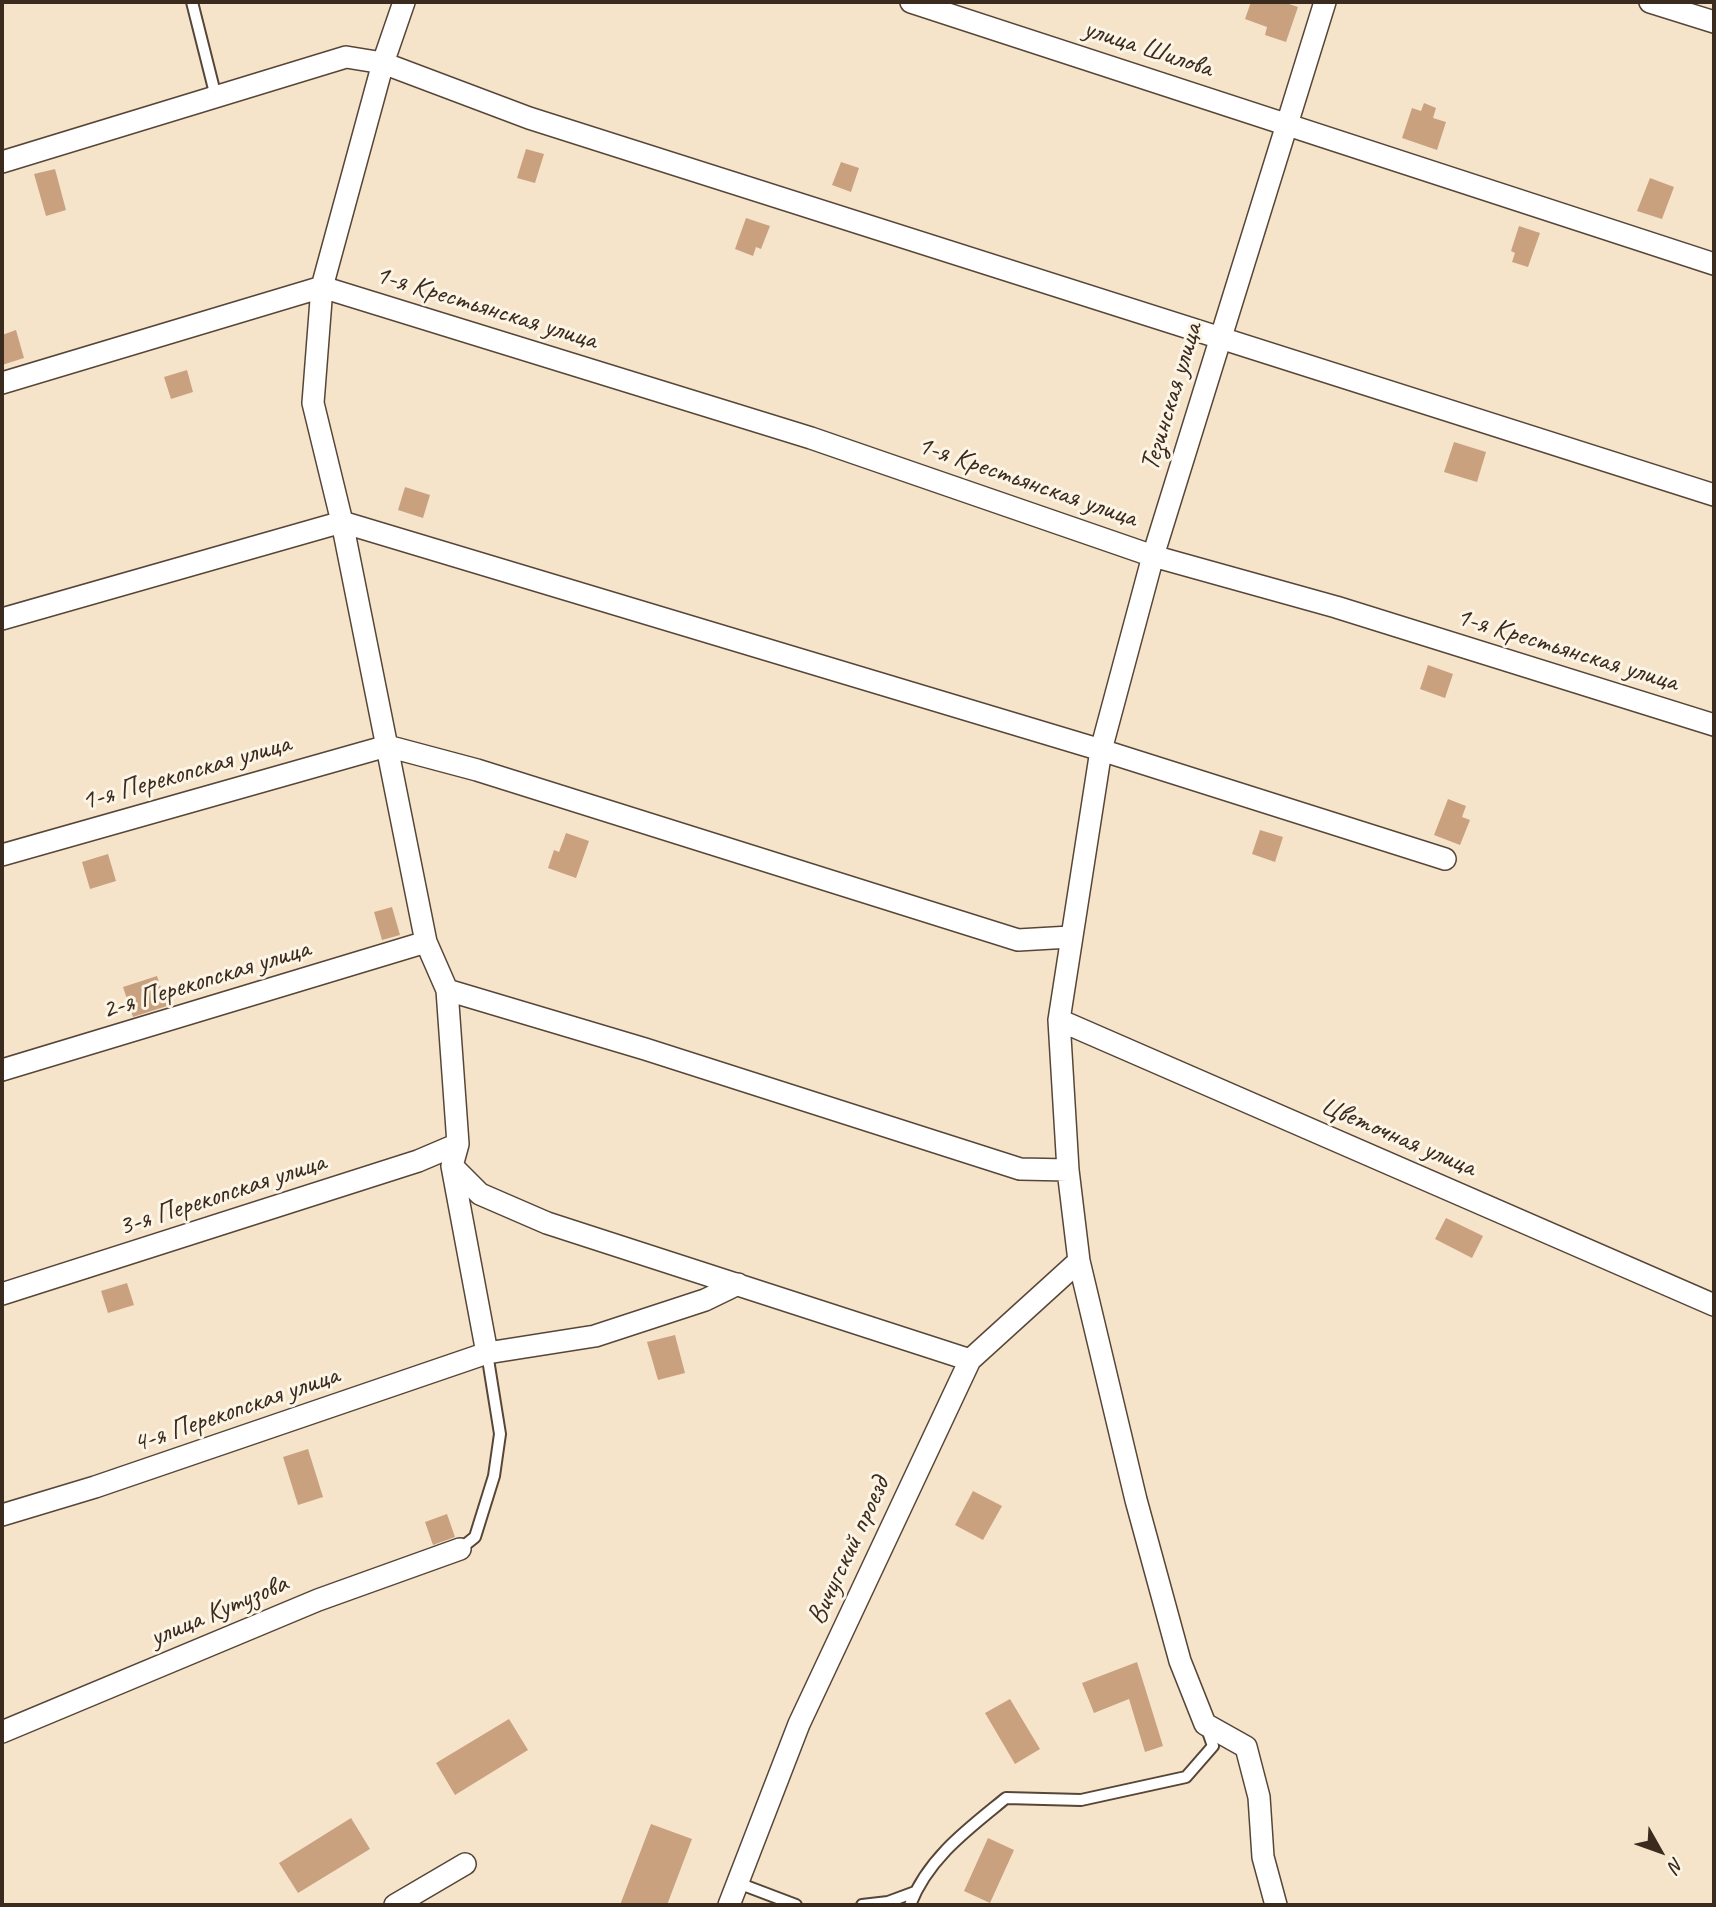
<!DOCTYPE html>
<meta charset="utf-8">
<style>
body{margin:0}
#map{position:relative;width:1716px;height:1907px;overflow:hidden;background:#f6e4ca;font-family:Caveat,sans-serif}
canvas{display:block}
.frame{position:absolute;inset:0;border:4px solid #3b2a1e;pointer-events:none}
.north{position:absolute;left:1625px;top:1816px;width:70px;height:70px;-webkit-text-stroke:5px #fcf5e5;paint-order:stroke;rotate:130deg;font-size:19px;font-weight:700;line-height:28px;text-align:center;color:#3b2a1e}
.north::after{content:'';display:block;margin:auto;width:24px;height:32px;background:#3b2a1e;clip-path:polygon(50% 0,100% 100%,50% 72%,0 100%)}
</style>
<div id="map">
<canvas width="1716" height="1907"></canvas>
<div class="frame"></div>
<div class="north">N</div>
</div>
<script>
const g = document.querySelector('canvas').getContext('2d');
g.lineJoin = 'round';
function fillPath(path, color) { g.fillStyle = color; g.fill(path, 'evenodd'); }
function stroke(path, color, width, dash) { g.strokeStyle = color; g.lineWidth = width; g.lineCap = dash ? 'butt' : 'round'; g.setLineDash(dash || []); g.stroke(path); }
function label(font, color, halo, rows, align = 'center') {
  g.font = font + ' Caveat,sans-serif'; g.lineWidth = 6; g.setLineDash([]); g.textBaseline = 'middle'; g.strokeStyle = halo; g.fillStyle = color; for (const [text, x, y, turn = 0] of rows) {
    g.save(); g.translate(x, y); g.rotate((+turn || 0) * Math.PI / 180); g.textAlign = isNaN(turn) ? turn : align; if (halo) g.strokeText(text, 0, 0); g.fillText(text, 0, 0); g.restore();
  }
}
const building = new Path2D(`
 M 1251,2 L 1283,2 L 1298,7 L 1286,42 L 1265,35 L 1267,27 L 1245,19 Z
 M 1424,103 L 1436,108 L 1433,118 L 1446,122 L 1437,150 L 1402,138 L 1412,108 L 1421,111 Z
 M 526,149 L 544,154 L 535,183 L 517,178 Z
 M 841,162 L 859,168 L 851,192 L 832,185 Z
 M 55,169 L 66,210 L 46,216 L 34,174 Z
 M 1650,178 L 1674,187 L 1662,219 L 1637,211 Z
 M 746,218 L 770,226 L 761,249 L 756,247 L 753,256 L 735,249 Z
 M 1519,226 L 1540,233 L 1528,267 L 1512,262 L 1515,253 L 1511,251 Z
 M 16,330 L 24,358 L 2,365 L 2,335 Z
 M 187,370 L 193,392 L 171,399 L 164,377 Z
 M 1454,442 L 1486,452 L 1477,482 L 1444,472 Z
 M 405,487 L 430,495 L 423,518 L 398,510 Z
 M 1428,665 L 1453,674 L 1445,698 L 1420,689 Z
 M 1448,799 L 1466,806 L 1462,817 L 1470,820 L 1460,845 L 1434,835 Z
 M 1260,830 L 1283,837 L 1275,862 L 1252,854 Z
 M 566,833 L 589,841 L 576,878 L 548,868 L 554,850 L 559,852 Z
 M 108,854 L 116,881 L 90,889 L 82,862 Z
 M 392,907 L 400,935 L 382,940 L 374,912 Z
 M 157,976 L 167,1006 L 133,1017 L 123,987 Z
 M 1446,1218 L 1483,1236 L 1472,1258 L 1435,1239 Z
 M 127,1283 L 134,1305 L 108,1313 L 101,1291 Z
 M 675,1335 L 685,1373 L 658,1380 L 647,1342 Z
 M 308,1449 L 323,1497 L 298,1505 L 283,1457 Z
 M 973,1491 L 1002,1506 L 983,1540 L 955,1525 Z
 M 447,1514 L 455,1537 L 433,1545 L 425,1522 Z
 M 1137,1662 L 1163,1746 L 1145,1752 L 1129,1699 L 1094,1713 L 1082,1683 Z
 M 1010,1699 L 1040,1749 L 1015,1764 L 985,1713 Z
 M 509,1719 L 528,1750 L 455,1795 L 436,1763 Z
 M 351,1818 L 370,1849 L 298,1893 L 279,1863 Z
 M 651,1824 L 692,1839 L 667,1905 L 620,1905 Z
 M 988,1838 L 1014,1850 L 990,1903 L 964,1891 Z`);
const service = new Path2D(`
 M 192,2 L 216,97
 M 460,1549 L 475,1537 L 494,1476 L 500,1434 L 487,1353
 M 738,1883 L 796,1905
 M 862,1905 L 888,1902 L 915,1892
 M 910,1905 C 928,1858 968,1829 1006,1798 L 1081,1800 L 1186,1777 L 1213,1746 L 1206,1726`);
const minor = new Path2D(`
 M 404,2 L 383,63 L 322,287 L 313,403 L 342,522 L 426,942 L 447,990 L 458,1144 L 452,1166 L 487,1353
 M 911,2 L 1714,264
 M 1650,2 L 1714,22
 M 2,162 L 346,57 L 383,63 L 529,118 L 1714,495
 M 2,383 L 322,287 L 811,438 L 1153,556 L 1336,607 L 1714,725
 M 2,619 L 342,522 L 1101,750 L 1445,859
 M 2,855 L 387,746 L 477,770 L 1018,940 L 1070,937
 M 447,990 L 645,1049 L 1020,1169 L 1068,1170
 M 1059,1020 L 1714,1305
 M 2,1070 L 426,942
 M 452,1166 L 480,1194 L 547,1223 L 970,1360
 M 2,1294 L 418,1161 L 458,1144
 M 2,1515 L 95,1487 L 487,1353 L 595,1336 L 705,1300 L 738,1284
 M 2,1732 L 318,1600 L 460,1549
 M 395,1905 L 465,1864
 M 729,1905 L 799,1724 L 970,1360 L 1079,1261
 M 1276,1905 L 1263,1857 L 1259,1797 L 1246,1747 L 1205,1724 L 1180,1661 L 1136,1500 L 1079,1261 L 1068,1170 L 1059,1020 L 1101,750 L 1153,556 L 1325,2`);
const streetNames = [
 ["улица Шилова",1148,49,18],
 ["1-я Крестьянская улица",486,308,17],
 ["Тезинская улица",1172,397,-73],
 ["1-я Крестьянская улица",1027,482,19],
 ["1-я Крестьянская улица",1567,650,17],
 ["1-я Перекопская улица",186,773,-16],
 ["2-я Перекопская улица",206,980,-17],
 ["Цветочная улица",1398,1137,23],
 ["3-я Перекопская улица",222,1195,-18],
 ["4-я Перекопская улица",236,1410,-19],
 ["Вичугский проезд",849,1551,-65],
 ["улица Кутузова",219,1611,-23]
];
fillPath(building, '#c9a17f');
stroke(service, '#574638', 14);
stroke(minor, '#574638', 24);
stroke(service, '#fff', 10);
stroke(minor, '#fff', 21);
label('28px', '#3b2a1e', '#fcf5e5', streetNames);
</script>
